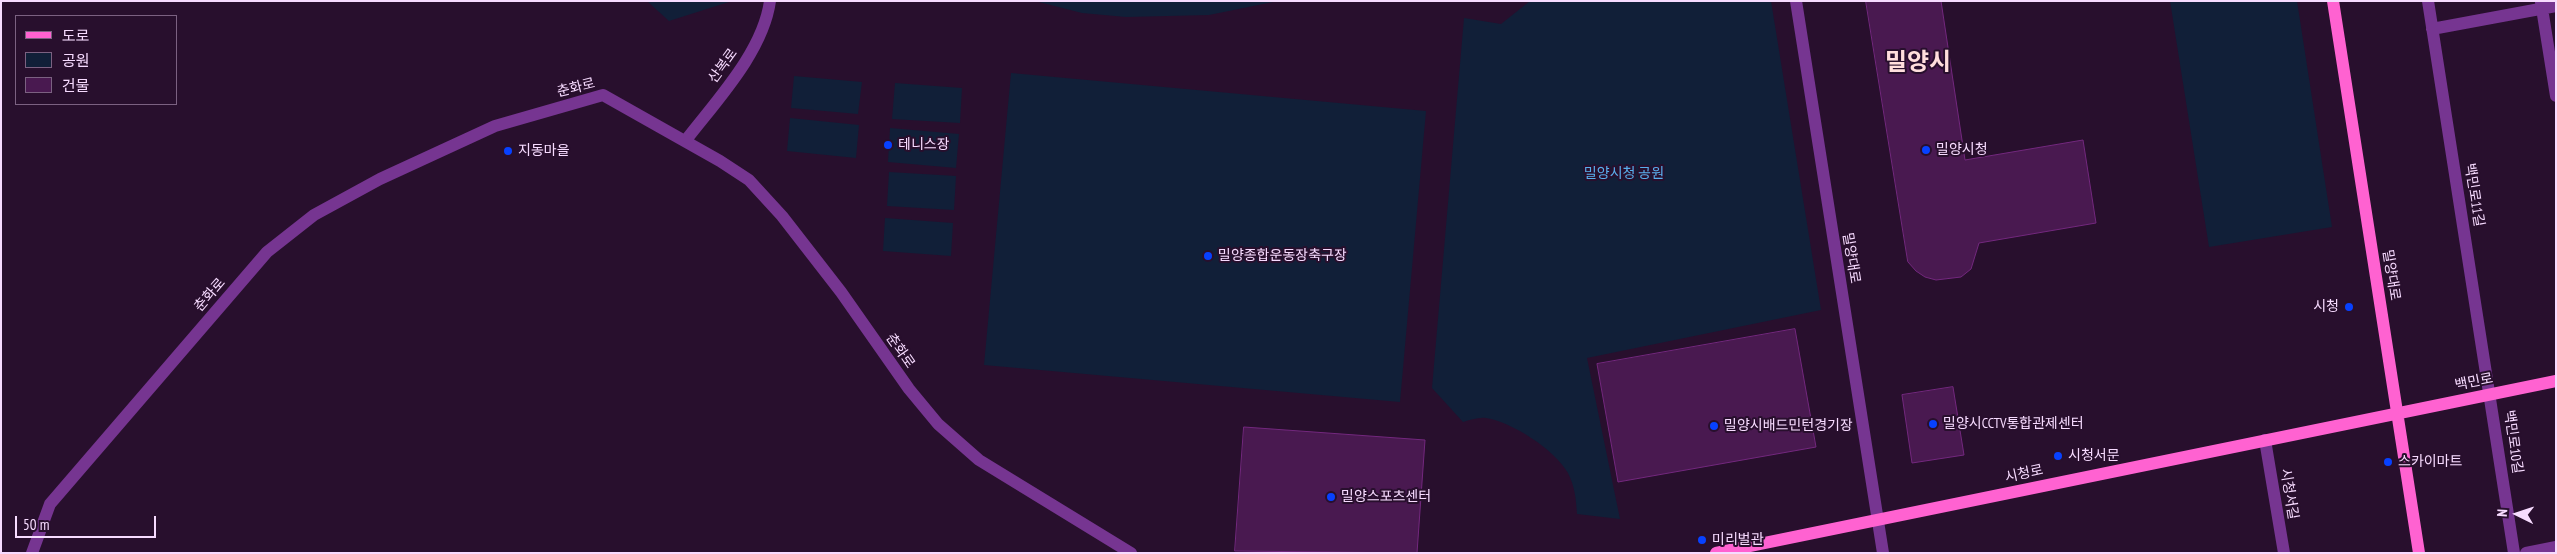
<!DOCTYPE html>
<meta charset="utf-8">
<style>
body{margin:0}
#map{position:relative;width:2557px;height:554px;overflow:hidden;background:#280f2d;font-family:"PT Sans Narrow","Noto Sans KR",sans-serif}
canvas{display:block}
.frame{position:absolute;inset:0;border:2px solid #f7dbff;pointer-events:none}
.legend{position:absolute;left:15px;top:15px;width:162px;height:90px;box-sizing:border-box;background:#280f2d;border:1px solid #7b6181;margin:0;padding:6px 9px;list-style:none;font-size:15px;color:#f7dbff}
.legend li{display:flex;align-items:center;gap:10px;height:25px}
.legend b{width:25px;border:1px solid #7b6181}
.north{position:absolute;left:2492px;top:489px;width:50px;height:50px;-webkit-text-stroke:4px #280f2d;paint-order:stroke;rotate:274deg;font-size:14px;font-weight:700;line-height:20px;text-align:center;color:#f7dbff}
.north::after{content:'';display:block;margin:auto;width:18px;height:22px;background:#f7dbff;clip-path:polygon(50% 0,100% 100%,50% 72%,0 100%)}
.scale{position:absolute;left:15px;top:516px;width:141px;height:22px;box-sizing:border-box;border:2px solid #f7dbff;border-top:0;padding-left:6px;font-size:15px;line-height:18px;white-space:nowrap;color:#f7dbff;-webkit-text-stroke:4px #280f2d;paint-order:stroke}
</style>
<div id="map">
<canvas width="2557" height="554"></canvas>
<div class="frame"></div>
<ul class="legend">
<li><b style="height:6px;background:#ff62d1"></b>도로</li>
<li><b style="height:14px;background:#111f38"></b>공원</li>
<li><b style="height:14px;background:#491950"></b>건물</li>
</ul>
<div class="north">N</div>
<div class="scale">50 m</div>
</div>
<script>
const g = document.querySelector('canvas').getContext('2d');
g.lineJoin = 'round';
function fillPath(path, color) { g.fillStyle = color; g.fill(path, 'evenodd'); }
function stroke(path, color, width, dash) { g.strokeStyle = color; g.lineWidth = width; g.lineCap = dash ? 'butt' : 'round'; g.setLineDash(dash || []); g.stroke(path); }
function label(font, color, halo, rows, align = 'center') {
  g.font = font + ' "PT Sans Narrow","Noto Sans KR",sans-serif'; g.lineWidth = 4; g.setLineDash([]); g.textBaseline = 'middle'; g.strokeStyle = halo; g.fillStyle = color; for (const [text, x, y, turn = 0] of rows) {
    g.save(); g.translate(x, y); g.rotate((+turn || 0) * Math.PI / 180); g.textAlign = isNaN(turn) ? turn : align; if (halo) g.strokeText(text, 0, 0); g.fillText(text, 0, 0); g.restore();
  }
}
const green = new Path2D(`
 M 647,1 L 732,1 L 669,21 Z
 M 1035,1 L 1278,1 L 1209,15 L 1126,17 L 1082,13 Z
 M 1530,1 L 1771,1 L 1821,310 L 1587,358 L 1620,519 L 1577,514 C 1576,499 1575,487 1568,473 C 1555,450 1512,422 1486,418 C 1479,417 1470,420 1463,422 L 1432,388 L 1464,18 L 1501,24 Z
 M 2170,1 L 2297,1 L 2332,227 L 2209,247 Z
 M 1011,73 L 1426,111 L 1400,402 L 984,365 Z
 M 794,76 L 862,82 L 858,114 L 791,108 Z
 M 895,83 L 962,88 L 960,123 L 892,119 Z
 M 790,118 L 859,125 L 856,158 L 787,151 Z
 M 890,128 L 959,134 L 956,168 L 888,162 Z
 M 889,172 L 956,176 L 954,210 L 887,206 Z
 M 885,218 L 953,223 L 951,256 L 883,251 Z`);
const building = new Path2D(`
 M 1866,1 L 1941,1 L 1965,160 L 2083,140 L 2096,223 L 1979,243 L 1971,269 L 1961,277 L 1936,280 L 1925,277 L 1916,271 L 1908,262 Z
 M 1795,329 L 1816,447 L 1618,482 L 1597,364 Z
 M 1953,387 L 1964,455 L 1912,463 L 1902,395 Z
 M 1244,427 L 1425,440 L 1417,553 L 1235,551 Z`);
const minor = new Path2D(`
 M 1796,1 L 1883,553
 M 2428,1 L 2514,553
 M 2541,2 L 2556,96
 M 2432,29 L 2556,6
 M 686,140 C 716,101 763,52 770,1
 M 2265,440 L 2284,553
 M 32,553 L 50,504 L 267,252 L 314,215 L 380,179 L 495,126 L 603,95 L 720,161 L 749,180 L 782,216 L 841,292 L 909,389 L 938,424 L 979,460 L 1131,553
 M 2526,553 L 2556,547`);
const major = new Path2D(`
 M 2333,1 L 2419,553
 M 1716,553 L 2556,381`);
const markers = [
 [888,145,5,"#0741ff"],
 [1926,150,5,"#0741ff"],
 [508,151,5,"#0741ff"],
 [1208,256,5,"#0741ff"],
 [2349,307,5,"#0741ff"],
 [1933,424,5,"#0741ff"],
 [1714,426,5,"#0741ff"],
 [2058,456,5,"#0741ff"],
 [2388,462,5,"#0741ff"],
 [1331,497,5,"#0741ff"],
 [1702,540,5,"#0741ff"]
];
const streetNames = [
 ["산복로",723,66,-54],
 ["춘화로",576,88,-14],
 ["백민로11길",2474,195,81],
 ["밀양대로",1851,258,81],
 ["밀양대로",2391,275,81],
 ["춘화로",210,295,-49],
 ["춘화로",900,351,55],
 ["백민로",2474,382,-11],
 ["백민로10길",2513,442,82],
 ["시청로",2024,474,-12],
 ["시청서길",2289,494,81]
];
const poiNames = [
 ["테니스장",898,145],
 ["밀양시청",1936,150],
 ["지동마을",518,151],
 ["밀양종합운동장축구장",1218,256],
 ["시청",2339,307,"right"],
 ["밀양시CCTV통합관제센터",1943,424],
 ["밀양시배드민턴경기장",1724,426],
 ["시청서문",2068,456],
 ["스카이마트",2398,462],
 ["밀양스포츠센터",1341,497],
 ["미리벌관",1712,540]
];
const parkNames = [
 ["밀양시청 공원",1624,174]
];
const townNames = [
 ["밀양시",1918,63]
];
fillPath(green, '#111f38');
fillPath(building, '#491950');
stroke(building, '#73287e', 1);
stroke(minor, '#763591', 12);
stroke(major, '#ff62d1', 12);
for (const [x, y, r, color] of markers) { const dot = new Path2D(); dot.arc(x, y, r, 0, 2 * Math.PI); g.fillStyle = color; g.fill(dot); stroke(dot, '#280f2d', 2); }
label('14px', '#f7dbff', '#280f2d', streetNames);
label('14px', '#f7dbff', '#280f2d', poiNames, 'left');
label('14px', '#59afec', '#280f2d', parkNames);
label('bold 24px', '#ffdedd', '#280f2d', townNames);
</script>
